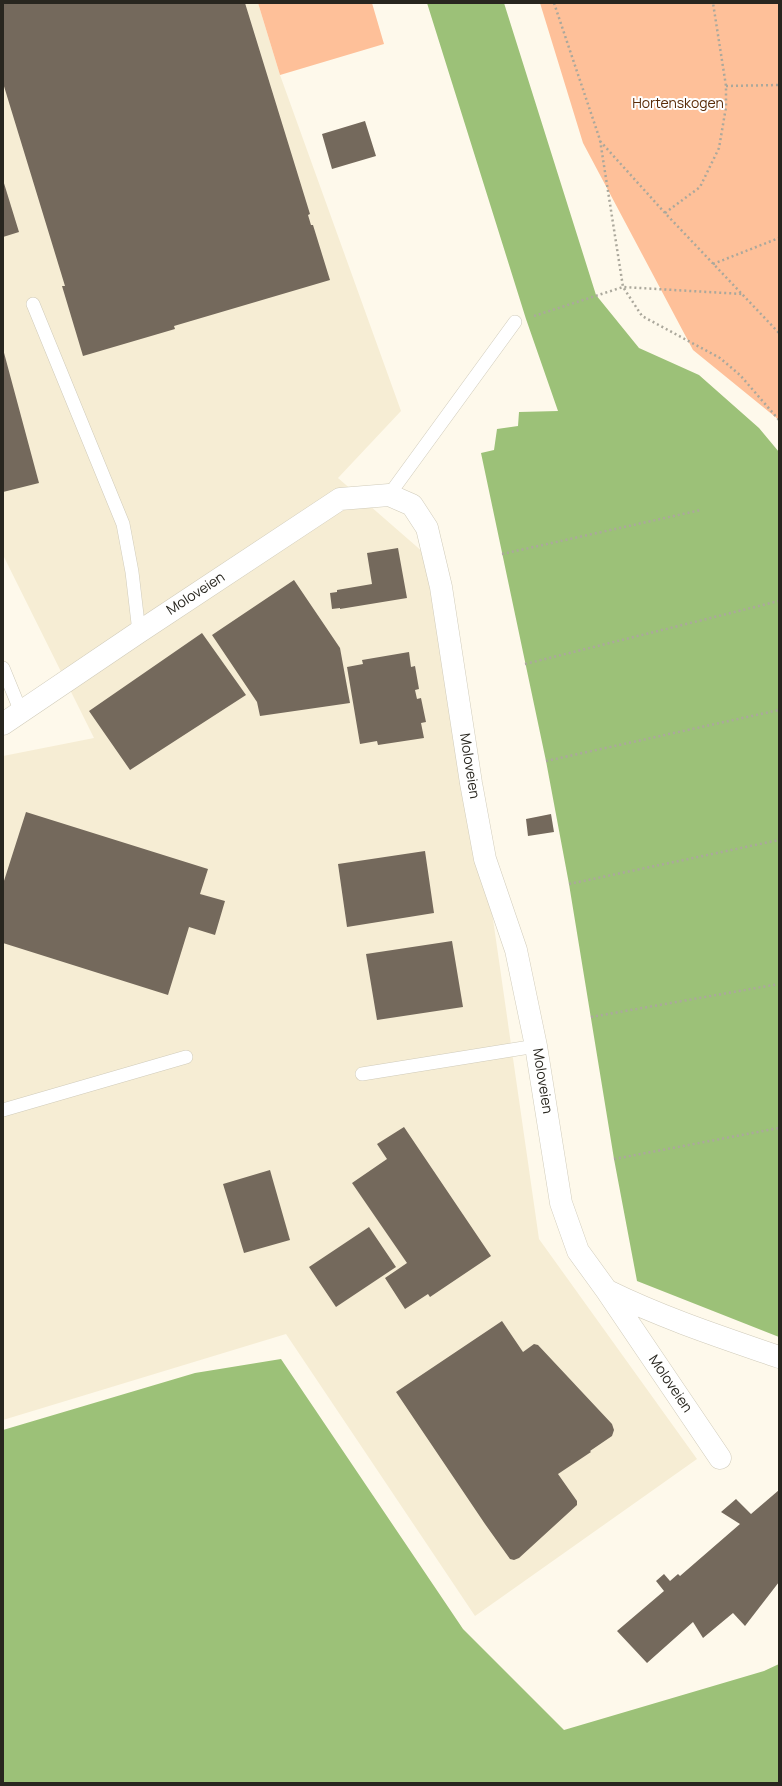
<!DOCTYPE html>
<style>
body{margin:0}
#map{position:relative;width:782px;height:1786px;overflow:hidden;background:#fef9eb;font-family:Manrope,sans-serif}
canvas{display:block}
.frame{position:absolute;inset:0;border:4px solid #28261f;pointer-events:none}
</style>
<div id="map">
<canvas width="782" height="1786"></canvas>
<div class="frame"></div>
</div>
<script>
const g = document.querySelector('canvas').getContext('2d');
g.lineJoin = 'round';
function fillPath(path, color) { g.fillStyle = color; g.fill(path, 'evenodd'); }
function stroke(path, color, width, dash) { g.strokeStyle = color; g.lineWidth = width; g.lineCap = dash ? 'butt' : 'round'; g.setLineDash(dash || []); g.stroke(path); }
function label(font, color, halo, rows, align = 'center') {
  g.font = font + ' Manrope,sans-serif'; g.lineWidth = 4; g.setLineDash([]); g.textBaseline = 'middle'; g.strokeStyle = halo; g.fillStyle = color; for (const [text, x, y, turn = 0] of rows) {
    g.save(); g.translate(x, y); g.rotate((+turn || 0) * Math.PI / 180); g.textAlign = isNaN(turn) ? turn : align; if (halo) g.strokeText(text, 0, 0); g.fillText(text, 0, 0); g.restore();
  }
}
const built = new Path2D(`
 M 3,3 L 258,3 L 280,75 L 401,411 L 338,478 L 424,553 L 476,801 L 539,1239 L 697,1459 L 475,1616 L 286,1334 L 3,1420 L 3,756 L 94,738 L 3,555 Z`);
const green = new Path2D(`
 M 258,3 L 372,3 L 384,44 L 280,75 Z
 M 540,3 L 779,3 L 779,420 L 693,350 L 583,143 Z`);
const water = new Path2D(`
 M 427,3 L 504,3 L 596,295 L 639,348 L 699,375 L 759,428 L 779,452 L 779,1337 L 637,1281 L 614,1159 L 569,884 L 546,761 L 481,453 L 494,450 L 497,429 L 518,426 L 519,412 L 558,411 L 526,319 Z
 M 281,1359 L 463,1629 L 564,1730 L 764,1671 L 779,1664 L 779,1783 L 3,1783 L 3,1430 L 195,1373 Z`);
const building = new Path2D(`
 M 3,3 L 245,3 L 310,214 L 308,215 L 311,225 L 313,225 L 330,280 L 174,326 L 175,329 L 83,356 L 62,286 L 65,286 L 3,83 Z
 M 365,121 L 376,156 L 332,169 L 322,134 Z
 M 3,180 L 19,232 L 3,237 Z
 M 3,349 L 39,483 L 3,492 Z
 M 398,548 L 407,598 L 340,609 L 340,608 L 332,609 L 330,593 L 337,592 L 337,590 L 372,584 L 367,553 Z
 M 294,580 L 340,648 L 350,703 L 260,716 L 257,702 L 212,635 Z
 M 202,633 L 246,695 L 130,770 L 89,711 Z
 M 409,652 L 411,667 L 415,666 L 419,689 L 415,690 L 417,699 L 421,698 L 426,722 L 421,723 L 424,738 L 378,745 L 377,741 L 360,744 L 347,667 L 363,664 L 362,660 Z
 M 26,812 L 208,869 L 200,894 L 225,901 L 215,935 L 189,927 L 168,995 L 3,943 L 3,884 Z
 M 551,814 L 554,832 L 528,836 L 526,819 Z
 M 425,851 L 434,913 L 347,927 L 338,864 Z
 M 452,941 L 463,1007 L 377,1020 L 366,954 Z
 M 404,1127 L 491,1256 L 430,1297 L 428,1294 L 405,1309 L 385,1278 L 407,1263 L 352,1183 L 387,1159 L 377,1144 Z
 M 270,1170 L 290,1240 L 244,1253 L 223,1184 Z
 M 369,1227 L 396,1267 L 336,1307 L 309,1267 Z
 M 502,1321 L 523,1352 L 534,1344 L 538,1345 L 612,1424 L 614,1430 L 612,1436 L 590,1451 L 591,1452 L 558,1474 L 577,1501 L 577,1505 L 519,1558 L 514,1560 L 510,1559 L 485,1524 L 396,1392 Z
 M 779,1490 L 779,1582 L 745,1626 L 733,1613 L 703,1638 L 693,1622 L 647,1663 L 617,1631 L 664,1591 L 656,1581 L 664,1574 L 670,1581 L 678,1574 L 680,1576 L 740,1524 L 721,1512 L 736,1499 L 751,1514 Z`);
const path = new Path2D(`
 M 554,3 L 600,140 L 623,287 L 642,316 L 720,358 L 740,375 L 779,420
 M 726,86 L 779,85
 M 600,141 L 665,213 L 779,333
 M 665,213 L 700,187 L 719,148 L 726,107 L 726,86 L 713,3
 M 713,264 L 779,238
 M 534,316 L 623,287 L 742,294
 M 502,554 L 701,510
 M 525,664 L 779,601
 M 546,761 L 779,710
 M 569,884 L 779,840
 M 591,1017 L 779,984
 M 614,1159 L 779,1128`);
const service = new Path2D(`
 M 33,304 L 123,524 L 132,572 L 139,632
 M 389,495 L 515,322
 M 3,668 L 21,712
 M 362,1074 L 536,1046
 M 3,1110 L 186,1057`);
const minor = new Path2D(`
 M 3,724 L 139,632 L 340,499 L 389,495 L 412,505 L 427,528 L 441,587 L 471,783 L 485,859 L 516,950 L 536,1046 L 561,1203 L 578,1251 L 607,1291 L 720,1458
 M 608,1291 C 663,1318 721,1337 779,1357`);
const parkNames = [
 ["Hortenskogen",678,104]
];
const streetNames = [
 ["Moloveien",196,594,-33],
 ["Moloveien",469,766,81],
 ["Moloveien",542,1081,81],
 ["Moloveien",670,1384,56]
];
fillPath(built, '#f6edd4');
fillPath(green, '#fec099');
fillPath(water, '#9cc178');
fillPath(building, '#74695c');
stroke(service, '#d0cbba', 14);
stroke(minor, '#d0cbba', 23);
stroke(path, '#aba89c', 2.5, [2, 3]);
stroke(service, '#fff', 13);
stroke(minor, '#fff', 22);
label('14px', '#5a2c08', '#fff', parkNames);
label('14px', '#28261f', '#fff', streetNames);
</script>
